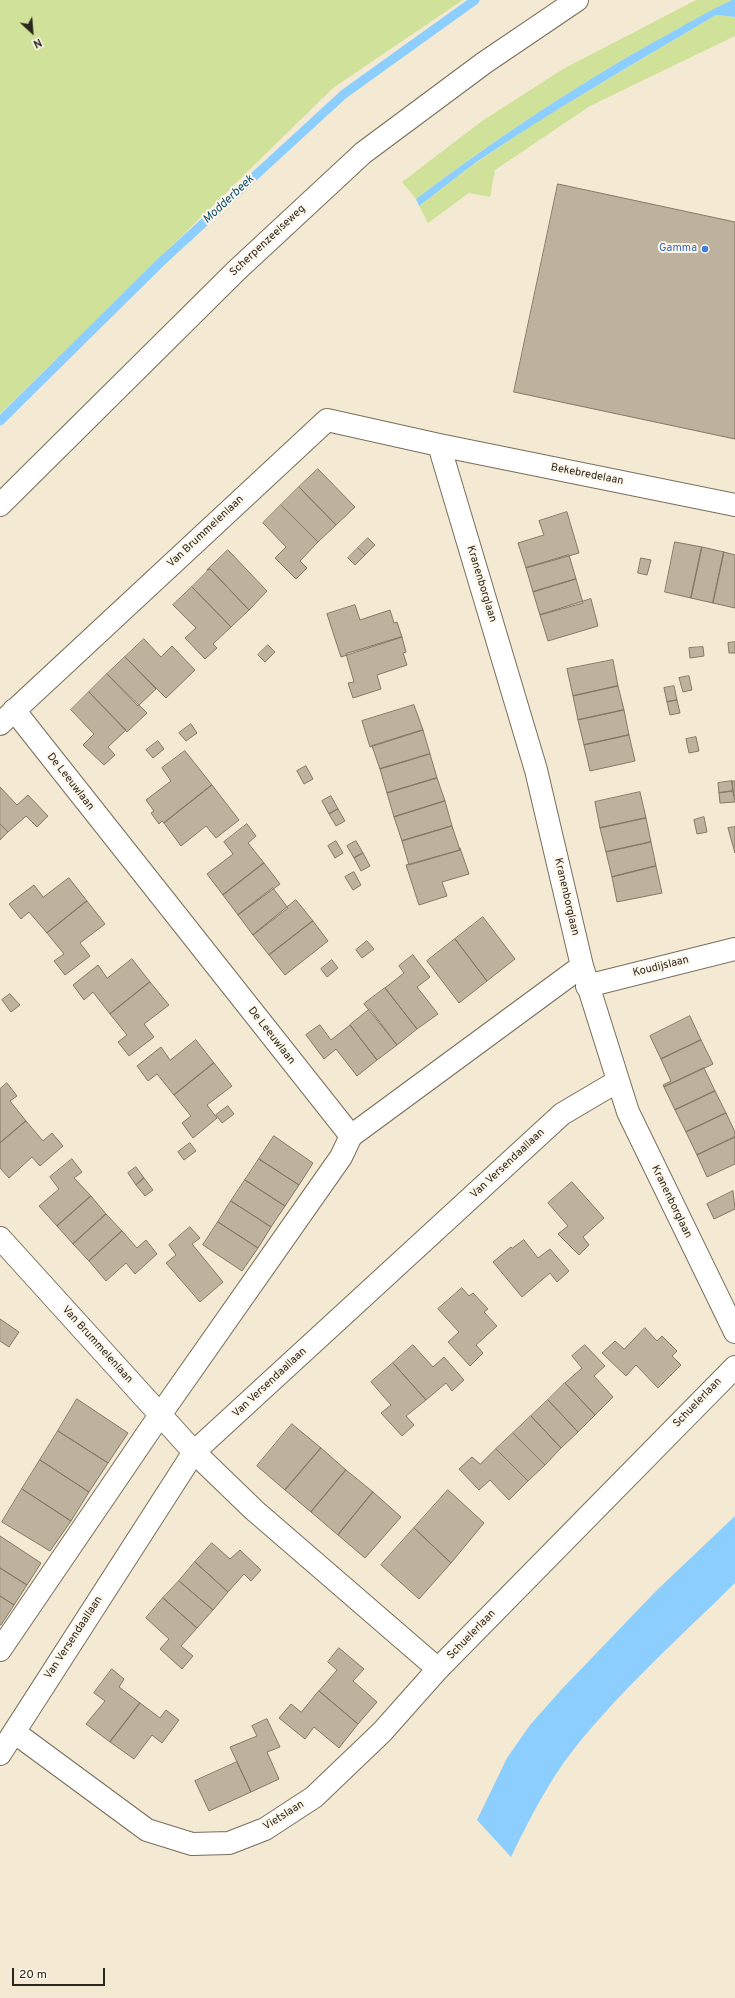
<!DOCTYPE html>
<style>
body{margin:0}
#map{position:relative;width:735px;height:1998px;overflow:hidden;background:#f4e9d3;font-family:Overpass,sans-serif}
canvas{display:block}
.north{position:absolute;left:12px;top:12px;width:40px;height:40px;-webkit-text-stroke:3px #fdf6e9;paint-order:stroke;rotate:154deg;font-size:11px;font-weight:700;line-height:16px;text-align:center;color:#2b271f}
.north::after{content:'';display:block;margin:auto;width:14px;height:18px;background:#2b271f;clip-path:polygon(50% 0,100% 100%,50% 72%,0 100%)}
.scale{position:absolute;left:12px;top:1968px;width:93px;height:18px;box-sizing:border-box;border:2px solid #2b271f;border-top:0;padding-left:5px;font-size:12px;line-height:14px;white-space:nowrap;color:#2b271f;-webkit-text-stroke:3px #fdf6e9;paint-order:stroke}
</style>
<div id="map">
<canvas width="735" height="1998"></canvas>
<div class="north">N</div>
<div class="scale">20 m</div>
</div>
<script>
const g = document.querySelector('canvas').getContext('2d');
g.lineJoin = 'round';
function fillPath(path, color) { g.fillStyle = color; g.fill(path, 'evenodd'); }
function stroke(path, color, width, dash) { g.strokeStyle = color; g.lineWidth = width; g.lineCap = dash ? 'butt' : 'round'; g.setLineDash(dash || []); g.stroke(path); }
function label(font, color, halo, rows, align = 'center') {
  g.font = font + ' Overpass,sans-serif'; g.lineWidth = 4; g.setLineDash([]); g.textBaseline = 'middle'; g.strokeStyle = halo; g.fillStyle = color; for (const [text, x, y, turn = 0] of rows) {
    g.save(); g.translate(x, y); g.rotate((+turn || 0) * Math.PI / 180); g.textAlign = isNaN(turn) ? turn : align; if (halo) g.strokeText(text, 0, 0); g.fillText(text, 0, 0); g.restore();
  }
}
const green = new Path2D(`
 M 0,0 L 463,0 L 333,88 L 0,414 Z
 M 696,0 L 732,0 C 705,13 680,28 654,42 C 571,89 492,141 416,199 L 402,182 L 482,121 L 563,69 Z
 M 716,15 L 735,17 L 735,36 L 590,106 L 495,170 L 490,197 L 469,193 L 428,223 L 419,206 L 474,164 L 543,118 Z`);
const water = new Path2D(`
 M 732,0 L 735,0 L 735,17 L 716,15 C 635,63 553,110 475,163 C 456,177 438,192 419,206 L 416,199 C 491,142 569,90 652,43 C 678,29 704,13 732,0 Z
 M 735,1516 L 735,1583 C 680,1637 622,1689 574,1749 C 548,1782 529,1820 511,1857 L 477,1820 L 507,1758 L 530,1725 L 561,1690 L 656,1591 Z`);
const stream = new Path2D(`
 M 0,421 L 161,262 L 344,94 L 475,0`);
const building = new Path2D(`
 M 558,184 L 735,222 L 735,439 L 514,392 Z
 M 318,469 L 355,507 L 336,525 L 299,487 Z
 M 299,487 L 336,525 L 318,542 L 281,505 Z
 M 281,505 L 318,542 L 300,561 L 307,568 L 296,579 L 275,558 L 286,547 L 263,523 Z
 M 567,512 L 579,553 L 526,568 L 518,543 L 544,535 L 539,521 Z
 M 368,538 L 375,545 L 365,555 L 358,548 Z
 M 675,542 L 702,547 L 691,598 L 665,592 Z
 M 702,547 L 724,552 L 713,603 L 691,598 Z
 M 358,548 L 365,555 L 355,565 L 348,558 Z
 M 228,550 L 267,591 L 249,610 L 210,569 L 207,570 Z
 M 724,552 L 735,555 L 735,608 L 713,603 Z
 M 569,555 L 576,579 L 533,592 L 526,568 Z
 M 641,558 L 651,560 L 647,575 L 638,573 Z
 M 210,569 L 249,610 L 231,627 L 192,587 Z
 M 576,579 L 583,603 L 540,615 L 533,592 Z
 M 192,587 L 231,627 L 213,644 L 217,648 L 205,659 L 185,638 L 196,628 L 173,605 Z
 M 591,599 L 598,626 L 548,641 L 540,615 Z
 M 355,605 L 360,620 L 390,610 L 394,623 L 397,622 L 402,637 L 341,657 L 327,614 Z
 M 402,637 L 406,652 L 403,653 L 407,665 L 377,675 L 381,689 L 353,698 L 348,683 L 354,682 L 346,654 Z
 M 144,639 L 161,657 L 172,646 L 195,670 L 166,698 L 125,657 Z
 M 735,642 L 735,653 L 729,653 L 728,643 Z
 M 268,645 L 275,652 L 265,662 L 258,655 Z
 M 703,647 L 704,656 L 690,658 L 689,648 Z
 M 125,657 L 156,689 L 138,706 L 107,674 Z
 M 613,660 L 618,686 L 573,696 L 567,669 Z
 M 107,674 L 147,713 L 127,732 L 89,692 Z
 M 689,676 L 692,690 L 683,692 L 679,678 Z
 M 618,686 L 624,710 L 578,720 L 573,696 Z
 M 674,686 L 677,700 L 667,702 L 664,688 Z
 M 89,692 L 126,730 L 108,747 L 115,755 L 104,765 L 83,745 L 94,734 L 71,710 Z
 M 677,700 L 680,713 L 670,715 L 667,702 Z
 M 414,705 L 423,730 L 370,747 L 362,721 Z
 M 624,710 L 629,735 L 584,745 L 578,720 Z
 M 191,724 L 197,733 L 186,741 L 179,733 Z
 M 423,730 L 430,754 L 380,769 L 372,746 Z
 M 629,735 L 635,761 L 590,771 L 584,745 Z
 M 696,737 L 699,751 L 689,753 L 686,739 Z
 M 158,741 L 164,749 L 153,758 L 146,750 Z
 M 185,751 L 212,785 L 164,823 L 162,821 L 159,824 L 151,813 L 154,811 L 146,800 L 171,781 L 162,768 Z
 M 430,754 L 437,778 L 387,793 L 380,769 Z
 M 306,766 L 313,779 L 304,784 L 297,771 Z
 M 437,778 L 445,801 L 394,817 L 387,793 Z
 M 732,781 L 735,781 L 735,796 L 734,796 Z
 M 732,781 L 733,791 L 719,793 L 718,783 Z
 M 212,785 L 239,820 L 216,838 L 206,826 L 181,846 L 164,823 Z
 M 0,787 L 17,805 L 28,795 L 48,816 L 37,827 L 26,816 L 8,832 L 0,824 Z
 M 733,791 L 735,802 L 720,803 L 719,793 Z
 M 640,792 L 646,818 L 600,828 L 595,802 Z
 M 331,796 L 338,809 L 329,814 L 322,801 Z
 M 445,801 L 452,826 L 402,841 L 394,817 Z
 M 338,809 L 345,821 L 336,826 L 329,814 Z
 M 704,817 L 707,832 L 697,834 L 694,820 Z
 M 646,818 L 651,842 L 606,852 L 600,828 Z
 M 0,824 L 8,832 L 0,840 Z
 M 247,824 L 256,836 L 248,843 L 264,863 L 223,895 L 207,874 L 233,854 L 224,842 Z
 M 452,826 L 460,850 L 409,865 L 402,841 Z
 M 735,827 L 735,853 L 728,828 Z
 M 336,841 L 343,853 L 335,858 L 328,846 Z
 M 356,841 L 363,853 L 354,858 L 347,846 Z
 M 651,842 L 656,866 L 612,877 L 606,852 Z
 M 459,848 L 460,848 L 469,874 L 442,882 L 447,896 L 419,905 L 406,865 L 460,850 Z
 M 363,853 L 370,866 L 361,871 L 354,858 Z
 M 264,863 L 280,884 L 238,915 L 223,895 Z
 M 656,866 L 662,893 L 617,902 L 612,877 Z
 M 354,872 L 361,885 L 353,890 L 345,877 Z
 M 69,878 L 87,901 L 47,933 L 29,912 L 21,919 L 9,904 L 34,885 L 43,897 Z
 M 273,888 L 288,908 L 253,935 L 238,915 Z
 M 296,900 L 313,921 L 269,955 L 253,935 Z
 M 87,901 L 105,924 L 80,943 L 90,956 L 65,975 L 54,961 L 64,954 L 47,933 Z
 M 483,917 L 515,959 L 487,981 L 455,939 Z
 M 313,921 L 328,941 L 285,975 L 269,955 Z
 M 455,939 L 487,981 L 459,1003 L 427,961 Z
 M 367,941 L 374,949 L 362,958 L 356,950 Z
 M 413,955 L 430,977 L 417,987 L 438,1014 L 417,1029 L 385,988 L 404,973 L 399,966 Z
 M 132,959 L 150,982 L 110,1014 L 93,992 L 84,1000 L 73,985 L 98,965 L 107,978 Z
 M 332,960 L 338,968 L 327,977 L 321,969 Z
 M 150,982 L 169,1005 L 144,1024 L 154,1037 L 129,1056 L 118,1042 L 127,1035 L 110,1014 Z
 M 385,988 L 417,1029 L 397,1045 L 364,1004 Z
 M 10,994 L 20,1005 L 11,1012 L 2,1000 Z
 M 370,1009 L 397,1045 L 377,1060 L 350,1025 Z
 M 690,1016 L 701,1040 L 661,1059 L 650,1036 Z
 M 320,1025 L 331,1040 L 350,1025 L 377,1060 L 357,1076 L 336,1049 L 324,1059 L 306,1035 Z
 M 196,1040 L 214,1063 L 174,1095 L 157,1074 L 148,1081 L 137,1066 L 161,1047 L 170,1060 Z
 M 701,1040 L 713,1064 L 664,1087 L 663,1085 L 671,1081 L 661,1059 Z
 M 214,1063 L 232,1086 L 207,1105 L 217,1118 L 193,1138 L 182,1123 L 191,1116 L 174,1095 Z
 M 704,1068 L 715,1091 L 675,1110 L 664,1087 Z
 M 7,1083 L 17,1096 L 10,1101 L 26,1121 L 0,1143 L 0,1089 Z
 M 715,1091 L 726,1113 L 686,1132 L 675,1110 Z
 M 228,1106 L 234,1114 L 222,1123 L 216,1115 Z
 M 726,1113 L 735,1132 L 735,1137 L 697,1155 L 686,1132 Z
 M 26,1121 L 43,1141 L 52,1133 L 63,1146 L 40,1166 L 32,1157 L 9,1178 L 0,1168 L 0,1143 Z
 M 274,1136 L 313,1163 L 299,1185 L 259,1159 Z
 M 735,1137 L 735,1164 L 707,1177 L 697,1155 Z
 M 190,1143 L 196,1151 L 184,1160 L 178,1152 Z
 M 72,1159 L 82,1172 L 74,1178 L 91,1196 L 57,1226 L 39,1206 L 59,1189 L 50,1177 Z
 M 259,1159 L 299,1185 L 285,1206 L 245,1180 Z
 M 136,1167 L 144,1178 L 136,1185 L 128,1173 Z
 M 144,1178 L 153,1190 L 145,1196 L 136,1185 Z
 M 245,1180 L 285,1206 L 271,1227 L 231,1201 Z
 M 572,1182 L 604,1218 L 583,1237 L 589,1245 L 579,1255 L 558,1234 L 568,1226 L 548,1203 Z
 M 733,1191 L 735,1209 L 714,1219 L 707,1204 Z
 M 91,1196 L 106,1214 L 73,1244 L 57,1226 Z
 M 231,1201 L 271,1227 L 258,1248 L 218,1222 Z
 M 106,1214 L 122,1231 L 89,1261 L 73,1244 Z
 M 218,1222 L 258,1248 L 242,1271 L 203,1245 Z
 M 190,1227 L 200,1238 L 192,1244 L 223,1282 L 200,1302 L 166,1263 L 176,1255 L 169,1245 Z
 M 122,1231 L 137,1248 L 146,1240 L 157,1254 L 135,1274 L 126,1263 L 106,1281 L 89,1261 Z
 M 524,1240 L 538,1258 L 550,1249 L 569,1271 L 557,1282 L 550,1273 L 522,1297 L 493,1262 L 511,1247 L 512,1248 Z
 M 462,1288 L 469,1296 L 473,1293 L 488,1309 L 484,1312 L 497,1326 L 476,1345 L 483,1353 L 470,1366 L 448,1342 L 459,1332 L 438,1309 Z
 M 0,1319 L 19,1332 L 9,1347 L 0,1341 Z
 M 645,1328 L 657,1341 L 662,1336 L 677,1351 L 672,1356 L 681,1365 L 658,1388 L 636,1365 L 626,1376 L 602,1353 L 615,1341 L 624,1349 Z
 M 413,1345 L 433,1367 L 444,1357 L 464,1380 L 452,1391 L 446,1383 L 426,1400 L 393,1363 Z
 M 585,1345 L 605,1366 L 594,1376 L 613,1397 L 595,1415 L 565,1383 L 582,1368 L 572,1356 Z
 M 393,1363 L 426,1400 L 406,1416 L 414,1425 L 402,1436 L 381,1413 L 391,1405 L 371,1382 Z
 M 565,1383 L 595,1415 L 578,1432 L 548,1400 Z
 M 77,1399 L 128,1433 L 108,1463 L 58,1431 Z
 M 548,1400 L 578,1432 L 561,1448 L 531,1416 Z
 M 531,1416 L 561,1448 L 545,1465 L 513,1433 Z
 M 292,1424 L 321,1448 L 285,1490 L 257,1466 Z
 M 58,1431 L 108,1463 L 89,1492 L 40,1460 Z
 M 513,1433 L 545,1465 L 528,1481 L 496,1449 Z
 M 321,1448 L 346,1470 L 311,1512 L 285,1490 Z
 M 496,1449 L 528,1481 L 509,1500 L 490,1480 L 479,1490 L 459,1469 L 472,1457 L 480,1464 Z
 M 40,1460 L 89,1492 L 71,1521 L 22,1489 Z
 M 346,1470 L 373,1492 L 338,1535 L 311,1512 Z
 M 22,1489 L 71,1521 L 50,1551 L 2,1522 Z
 M 448,1490 L 484,1523 L 451,1563 L 414,1528 Z
 M 373,1492 L 401,1517 L 365,1558 L 338,1535 Z
 M 414,1528 L 451,1563 L 419,1599 L 381,1565 Z
 M 0,1536 L 41,1563 L 27,1585 L 0,1568 Z
 M 212,1543 L 230,1559 L 240,1550 L 261,1570 L 251,1581 L 244,1574 L 228,1592 L 195,1562 Z
 M 195,1562 L 228,1592 L 213,1610 L 179,1581 Z
 M 0,1568 L 27,1585 L 14,1605 L 0,1596 Z
 M 179,1581 L 213,1610 L 197,1628 L 163,1598 Z
 M 0,1596 L 14,1605 L 1,1625 L 0,1625 Z
 M 163,1598 L 197,1628 L 181,1646 L 193,1656 L 182,1669 L 160,1649 L 169,1639 L 146,1618 Z
 M 339,1648 L 364,1669 L 353,1681 L 377,1702 L 358,1724 L 319,1691 L 337,1670 L 328,1662 Z
 M 112,1669 L 124,1679 L 119,1687 L 140,1703 L 110,1742 L 86,1724 L 105,1701 L 94,1693 Z
 M 319,1691 L 358,1724 L 339,1748 L 314,1727 L 305,1739 L 279,1718 L 291,1704 L 301,1712 Z
 M 140,1703 L 160,1718 L 166,1710 L 179,1720 L 162,1743 L 152,1735 L 134,1759 L 110,1742 Z
 M 267,1719 L 280,1747 L 267,1752 L 279,1779 L 251,1792 L 230,1747 L 257,1736 L 252,1726 Z
 M 237,1762 L 251,1792 L 209,1811 L 195,1781 Z`);
const minor = new Path2D(`
 M 439,445 L 536,770 L 582,966 L 628,1112 L 735,1332
 M 14,710 L 351,1136 L 582,966
 M 0,724 L 327,420 L 439,445 L 735,505
 M 587,986 L 735,949
 M 0,1238 L 194,1452 L 254,1510 L 438,1669 L 735,1367
 M 0,1650 L 160,1415 L 341,1157 L 351,1136
 M 14,1732 L 147,1830 L 192,1844 L 229,1843 L 265,1829 L 314,1797 L 382,1732 L 438,1669
 M 0,1754 L 194,1452 L 562,1114 L 618,1081`);
const major = new Path2D(`
 M 0,505 L 237,270 L 363,153 L 484,63 L 577,0`);
const markers = [
 [705,249,4,"#3f7fe0"]
];
const streetNames = [
 ["Scherpenzeelseweg",268,241,-43],
 ["Bekebredelaan",587,475,11],
 ["Van Brummelenlaan",206,532,-43],
 ["Kranenborglaan",481,584,73],
 ["De Leeuwlaan",70,782,52],
 ["Kranenborglaan",566,897,77],
 ["Koudijslaan",661,967,-14],
 ["De Leeuwlaan",271,1036,52],
 ["Van Versendaallaan",508,1164,-43],
 ["Kranenborglaan",671,1202,64],
 ["Van Brummelenlaan",97,1345,48],
 ["Van Versendaallaan",270,1383,-43],
 ["Schuelerlaan",698,1403,-46],
 ["Schuelerlaan",472,1635,-46],
 ["Van Versendaallaan",74,1638,-57],
 ["Vietslaan",284,1816,-32]
];
const shopNames = [
 ["Gamma",697,249]
];
const waterNames = [
 ["Modderbeek",229,200,-43]
];
fillPath(green, '#d0e299');
fillPath(water, '#8ccfff');
stroke(stream, '#8ccfff', 9);
fillPath(building, '#bdb29d');
stroke(building, '#847966', 1);
stroke(minor, '#786e5b', 24);
stroke(major, '#786e5b', 24);
stroke(minor, '#fff', 22);
stroke(major, '#fff', 22);
for (const [x, y, r, color] of markers) { const dot = new Path2D(); dot.arc(x, y, r, 0, 2 * Math.PI); g.fillStyle = color; g.fill(dot); stroke(dot, '#fdf6e9', 1.5); }
label('11px', '#2b271f', '#fdf6e9', streetNames);
label('11px', '#366cbe', '#fdf6e9', shopNames, 'right');
label('italic 12px', '#0e5379', '#fdf6e9', waterNames);
</script>
